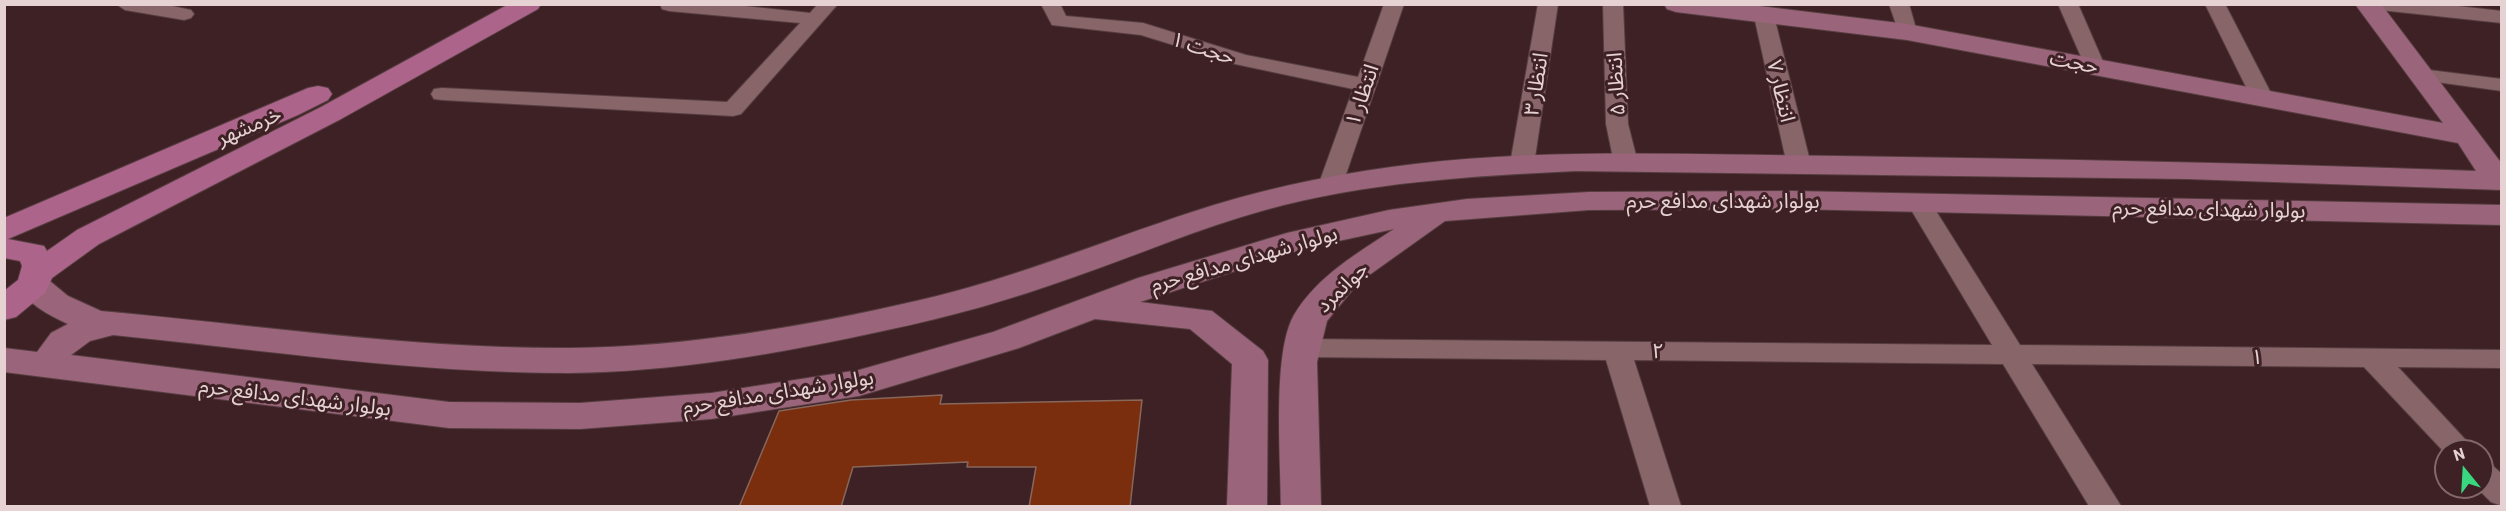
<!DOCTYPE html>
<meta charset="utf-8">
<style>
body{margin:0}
#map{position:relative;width:2506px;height:511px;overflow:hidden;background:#3e2125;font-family:Barlow,sans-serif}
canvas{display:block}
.frame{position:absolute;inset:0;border:6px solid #e6d2d3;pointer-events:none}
.north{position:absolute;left:2434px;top:439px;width:60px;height:60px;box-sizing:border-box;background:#3e2125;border:2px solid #81686b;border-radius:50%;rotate:342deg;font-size:16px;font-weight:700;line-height:24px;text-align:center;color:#e6d2d3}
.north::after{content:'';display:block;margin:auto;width:21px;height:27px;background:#39d87f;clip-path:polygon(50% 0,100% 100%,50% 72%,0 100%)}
</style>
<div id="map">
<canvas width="2506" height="511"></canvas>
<div class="frame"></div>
<div class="north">N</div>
</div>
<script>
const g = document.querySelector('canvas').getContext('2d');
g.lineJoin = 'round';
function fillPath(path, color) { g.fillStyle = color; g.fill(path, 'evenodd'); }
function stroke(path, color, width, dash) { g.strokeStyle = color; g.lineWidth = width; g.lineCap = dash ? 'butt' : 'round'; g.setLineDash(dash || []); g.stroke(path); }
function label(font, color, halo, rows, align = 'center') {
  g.font = font + ' Barlow,"Noto Sans Arabic",sans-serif'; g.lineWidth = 6; g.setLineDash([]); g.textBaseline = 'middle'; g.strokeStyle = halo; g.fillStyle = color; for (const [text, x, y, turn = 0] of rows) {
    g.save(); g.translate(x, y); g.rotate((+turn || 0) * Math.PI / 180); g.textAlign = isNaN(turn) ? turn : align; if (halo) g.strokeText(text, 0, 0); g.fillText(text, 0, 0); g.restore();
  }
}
const building = new Path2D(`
 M 942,395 L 940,404 L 1142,400 L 1130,507 L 1029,507 L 1036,467 L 967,467 L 968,462 L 853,467 L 841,507 L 739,507 L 779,411 L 851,400 Z`);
const street = new Path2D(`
 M 116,4 L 163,4 L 191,10 L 194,14 L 191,18 L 184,20 L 125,10 Z
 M 660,4 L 726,4 L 810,13 L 818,4 L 838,4 L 741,114 L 733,116 L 442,100 L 434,99 L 431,94 L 434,89 L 442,88 L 727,102 L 800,23 L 669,11 L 662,9 Z
 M 1041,4 L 1060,4 L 1066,16 L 1143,23 L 1246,55 L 1358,77 L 1384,4 L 1404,4 L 1342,186 L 1338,191 L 1322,191 L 1318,186 L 1353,89 L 1235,64 L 1141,35 L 1052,25 Z
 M 1538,4 L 1558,4 L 1534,164 L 1530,169 L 1514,169 L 1510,164 Z
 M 1603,4 L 1623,4 L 1628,124 L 1638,163 L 1634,168 L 1618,168 L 1614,163 L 1606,124 Z
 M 1889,4 L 1909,4 L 1917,32 L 1914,36 L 1900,36 Z
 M 2058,4 L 2078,4 L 2105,66 L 2102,70 L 2088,70 L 2085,66 Z
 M 2205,4 L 2225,4 L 2273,97 L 2270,102 L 2254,102 L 2251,97 Z
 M 2371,4 L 2440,4 L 2502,11 L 2502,23 L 2380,10 Z
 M 1764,10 L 1771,12 L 1774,16 L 1811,165 L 1807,170 L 1791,170 L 1787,165 L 1754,16 L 1757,12 Z
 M 2421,69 L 2502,79 L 2502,91 L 2414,79 L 2410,75 L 2414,71 Z
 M 1919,196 L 1928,198 L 1931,203 L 2020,345 L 2502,350 L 2502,368 L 2398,367 L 2476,451 L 2446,451 L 2446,454 L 2364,367 L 2032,364 L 2121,506 L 2089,506 L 2003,364 L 1634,360 L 1681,506 L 1650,506 L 1606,360 L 1303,357 L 1293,355 L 1289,348 L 1293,341 L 1303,339 L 1992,345 L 1907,203 L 1910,198 Z
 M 2482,463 L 2493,466 L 2502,474 L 2502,506 L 2491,502 L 2476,487 L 2482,487 Z`);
const secondary = new Path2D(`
 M 1664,4 L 1743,4 L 1907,24 L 2443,123 L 2355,4 L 2381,4 L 2502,164 L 2502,190 L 2188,179 L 1576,171 C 1472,176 1366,182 1265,210 C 1199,228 1138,255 1074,277 C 1013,299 950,317 887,330 C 782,353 676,372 568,373 C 416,373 264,350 113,335 L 90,341 L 71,355 L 449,402 L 580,403 L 711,393 L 859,370 L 993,332 L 1138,278 L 1287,233 L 1389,210 L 1467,199 L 1589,192 L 1792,191 L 2502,205 L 2502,225 L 1792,209 L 1589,210 L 1445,221 L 1358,283 L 1327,321 L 1317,362 L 1321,506 L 1281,506 C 1281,459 1272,353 1294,315 C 1317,276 1358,253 1394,229 L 1306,248 L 1140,302 L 1212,311 L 1263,351 L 1268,360 L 1267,506 L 1227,506 L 1232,364 L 1190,329 L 1095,319 L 1019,348 L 859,396 L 711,419 L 580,429 L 449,428 L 4,372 L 4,348 L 37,352 L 51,333 L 68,324 C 48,315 28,304 16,285 L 21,277 L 33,274 L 45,277 L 68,296 L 101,311 C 257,325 413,349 570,348 C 686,347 803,327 916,301 C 1019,278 1114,236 1214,205 C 1280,185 1347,172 1415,164 C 1555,148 1696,155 1837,156 C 2050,159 2263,163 2476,171 L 2458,143 L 1907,40 L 1676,12 L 1667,9 Z`);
const primary = new Path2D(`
 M 509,4 L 541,4 L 538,9 L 341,119 L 99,244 L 52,278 L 45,293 L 16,317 L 4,320 L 4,291 L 18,280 L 22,266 L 20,261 L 4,258 L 4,218 L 308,88 L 318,86 L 328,88 L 332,94 L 328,100 L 298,115 L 8,239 L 44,246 L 47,251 L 77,230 L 321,107 Z`);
const streetNames = [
 ["حجت ۱",1203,48,18],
 ["حجت",2074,62,11],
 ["انتظار ۳",1536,84,-81],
 ["انتظار ۵",1616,84,-93],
 ["انتظار ۷",1781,91,77],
 ["انتظار ۱",1362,95,-71],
 ["خرمشهر",249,126,-23],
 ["بولوار شهدای مدافع حرم",1723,201],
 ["بولوار شهدای مدافع حرم",2209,209,1],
 ["بولوار شهدای مدافع حرم",1244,259,-16],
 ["جوانمرد",1342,287,-44],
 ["۲",1658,351,1],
 ["۱",2257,357],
 ["بولوار شهدای مدافع حرم",778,392,-9],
 ["بولوار شهدای مدافع حرم",295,397,7]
];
fillPath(building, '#7b2e0d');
stroke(building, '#87675b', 1.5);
stroke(street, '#563e41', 2);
stroke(secondary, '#563e41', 2);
stroke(primary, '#563e41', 2);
fillPath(street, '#886569');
fillPath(secondary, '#9a657a');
fillPath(primary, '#ad648a');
label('21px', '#e6d2d3', '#3e2125', streetNames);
</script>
